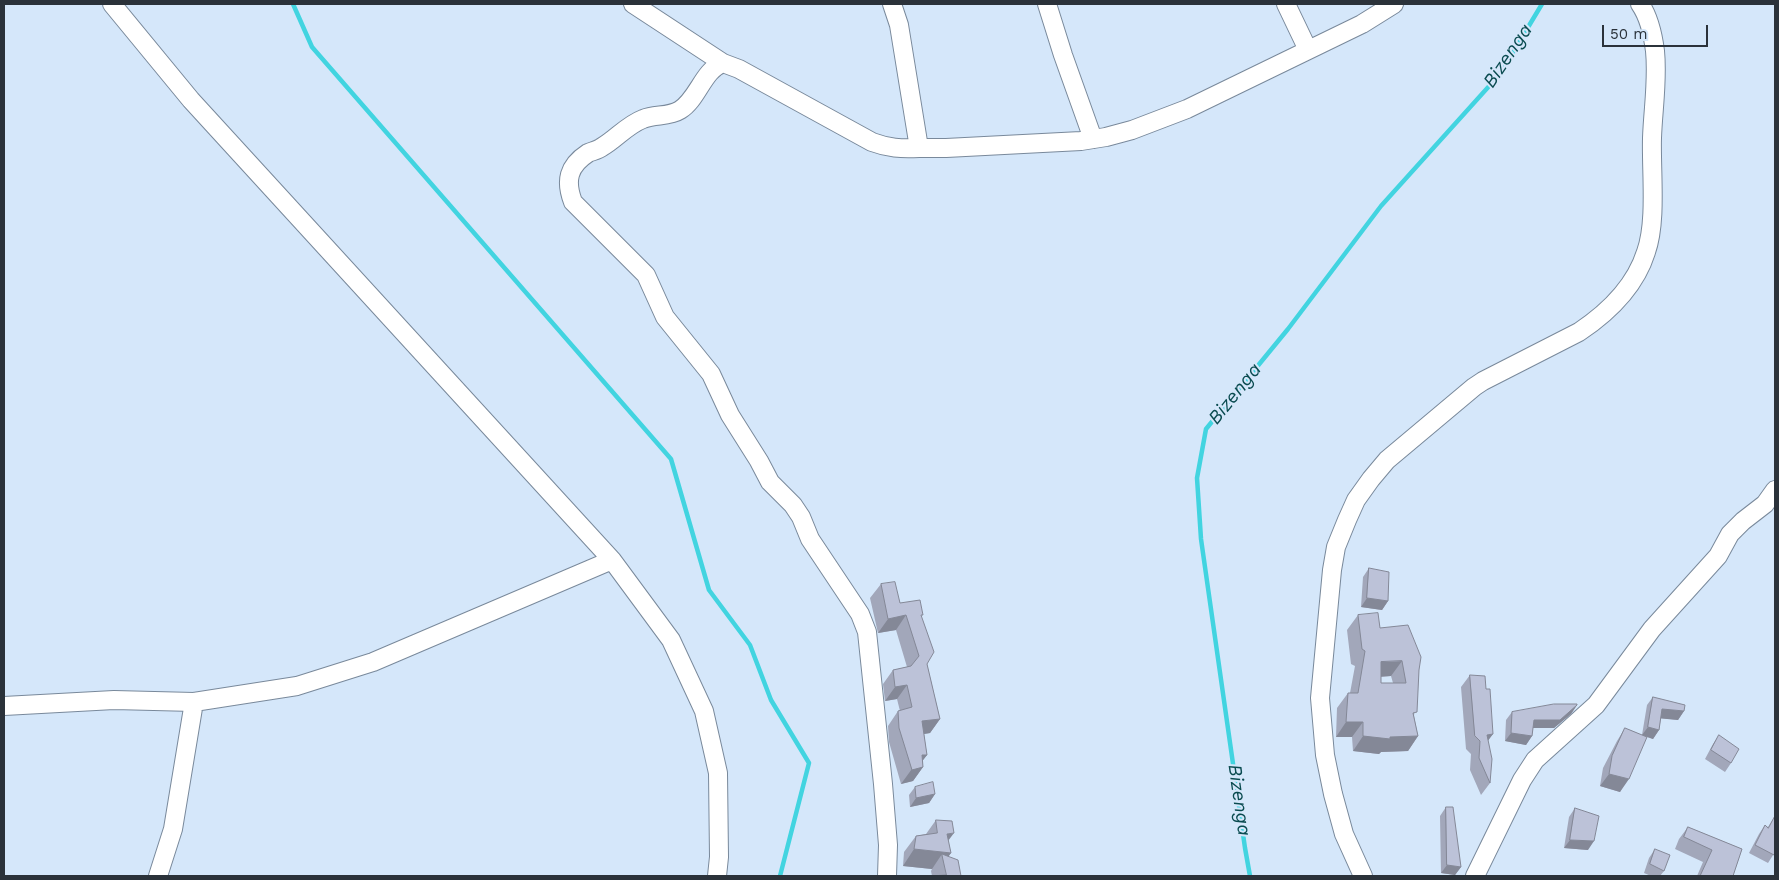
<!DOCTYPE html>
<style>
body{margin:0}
#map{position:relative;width:1779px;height:880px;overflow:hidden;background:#d5e7fa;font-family:"Work Sans",sans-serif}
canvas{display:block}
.frame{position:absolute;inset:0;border:5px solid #2b323a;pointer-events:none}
.scale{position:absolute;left:1602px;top:25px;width:106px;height:22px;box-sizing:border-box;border:2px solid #2b323a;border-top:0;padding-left:6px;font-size:15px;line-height:18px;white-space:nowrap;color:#2b323a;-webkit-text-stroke:4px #d5e7fa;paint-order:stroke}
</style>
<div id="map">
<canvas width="1779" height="880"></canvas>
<div class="frame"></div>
<div class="scale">50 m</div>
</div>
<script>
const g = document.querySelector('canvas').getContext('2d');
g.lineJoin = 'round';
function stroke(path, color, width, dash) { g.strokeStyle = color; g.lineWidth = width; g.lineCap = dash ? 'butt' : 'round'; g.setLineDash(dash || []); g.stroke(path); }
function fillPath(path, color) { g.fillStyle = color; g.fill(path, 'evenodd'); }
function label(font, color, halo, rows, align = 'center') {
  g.font = font + ' "Work Sans",sans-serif'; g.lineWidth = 4; g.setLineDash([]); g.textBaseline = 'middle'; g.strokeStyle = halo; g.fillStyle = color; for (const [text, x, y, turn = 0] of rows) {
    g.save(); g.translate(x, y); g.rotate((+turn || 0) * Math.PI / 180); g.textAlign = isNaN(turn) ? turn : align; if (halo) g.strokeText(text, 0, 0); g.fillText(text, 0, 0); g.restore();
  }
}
const stream = new Path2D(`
 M 293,4 L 312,47 L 671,459 L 709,590 L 750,645 L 771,700 L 809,763 L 780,876
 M 1250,876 L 1245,848 L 1201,539 L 1197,478 L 1206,429 L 1288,329 L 1381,206 L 1500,74 L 1542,4`);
const minor = new Path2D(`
 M 112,4 L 191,100 L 612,560 L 671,640 L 704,711 L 718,773 L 719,857 L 717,876
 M 633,4 L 723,63
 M 1047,4 L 1063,55 L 1093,139
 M 1286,4 L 1308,50
 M 919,148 L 946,148 L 1081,141 L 1106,137 L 1132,130 L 1187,109 L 1362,24 L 1394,4
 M 4,706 L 114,700 L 194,702 L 297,686 L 373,662 L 612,560
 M 158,876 L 173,829 L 194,702
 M 887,876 L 888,845 L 883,784 L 867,632 L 860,614 L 810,539 L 801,517 L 793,505 L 770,482 L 759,461 L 730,415 L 711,374 L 665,317 L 646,275 L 573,202 C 565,181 568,166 588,153 C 593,151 598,150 602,147 C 616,139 627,125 643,119 C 655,114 669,117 680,110 C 698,99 703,70 723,63 L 739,69 L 872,142 C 888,148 901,149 919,148 L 899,25 L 892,4
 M 1363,876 L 1344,834 L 1333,794 L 1325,755 L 1320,698 L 1332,570 L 1336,547 L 1347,520 L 1356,500 L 1371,479 L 1387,460 L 1474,387 L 1483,381 L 1579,332 C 1609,312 1635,287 1646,252 C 1657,221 1651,172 1652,138 C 1653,109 1658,80 1655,51 C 1653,35 1649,17 1640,4
 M 1475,876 L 1522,780 L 1535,760 L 1596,705 L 1652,629 L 1718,556 L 1730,534 L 1743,521 L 1765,504 L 1775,490`);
const wall = new Path2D(`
 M 1369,568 L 1388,601 L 1382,610 L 1361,607 L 1363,577 Z
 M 881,584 L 900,603 L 921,617 L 927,664 L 940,719 L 930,733 L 924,734 L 927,755 L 923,760 L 923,767 L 913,781 L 901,784 L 889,742 L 888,726 L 898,711 L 900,711 L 897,699 L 885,701 L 883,684 L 893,670 L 907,667 L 896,630 L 878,633 L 870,598 Z
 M 1358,615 L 1380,628 L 1419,670 L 1414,716 L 1418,736 L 1408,751 L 1381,752 L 1379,754 L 1353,751 L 1352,737 L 1336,737 L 1337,708 L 1348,693 L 1350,693 L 1355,666 L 1351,664 L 1347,630 ZM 1391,676 L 1393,683 L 1381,683 L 1381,677 Z
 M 1470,675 L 1493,734 L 1488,740 L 1490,783 L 1481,795 L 1470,770 L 1471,754 L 1466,749 L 1461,687 Z
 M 1653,697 L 1684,711 L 1678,720 L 1661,718 L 1659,730 L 1653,739 L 1647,737 L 1620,792 L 1600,786 L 1603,768 L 1617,741 L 1625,728 L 1642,735 L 1647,705 Z
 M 1577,705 L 1571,714 L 1554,728 L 1533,728 L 1532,736 L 1526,745 L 1505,741 L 1506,720 L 1512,712 Z
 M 1719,735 L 1731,763 L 1725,772 L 1705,759 L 1713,744 Z
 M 915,787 L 935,794 L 929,803 L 910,807 L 909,795 Z
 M 1446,807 L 1461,867 L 1455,875 L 1441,873 L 1440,816 Z
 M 1575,808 L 1588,850 L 1564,848 L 1569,817 Z
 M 1775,816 L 1775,852 L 1768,863 L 1749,853 L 1759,834 L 1765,825 L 1768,827 Z
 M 936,820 L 948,840 L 951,853 L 948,856 L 961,876 L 932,876 L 931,871 L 932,869 L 903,866 L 904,852 L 916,836 L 926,834 Z
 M 1688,827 L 1742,849 L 1733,876 L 1697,876 L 1703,862 L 1675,849 L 1679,839 Z
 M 1655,849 L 1664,871 L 1660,876 L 1651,876 L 1644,873 L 1649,858 Z`);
const shadedWall = new Path2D(`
 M 1367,598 L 1388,601 L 1382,610 L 1361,607 Z
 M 906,615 L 896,630 L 878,633 L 888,619 Z
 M 1402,661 L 1391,676 L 1370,677 L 1381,662 Z
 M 907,685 L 897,699 L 885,701 L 895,687 Z
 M 1577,705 L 1571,714 L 1554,728 L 1528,728 L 1534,720 Z
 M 1662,709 L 1684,711 L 1678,720 L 1656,718 Z
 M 940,719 L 930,733 L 911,736 L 922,721 Z
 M 1346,722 L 1363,722 L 1352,737 L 1336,737 Z
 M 1648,727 L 1659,730 L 1653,739 L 1642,735 Z
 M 1511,733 L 1532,736 L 1526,745 L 1505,741 Z
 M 1493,734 L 1484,746 L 1479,747 L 1487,735 Z
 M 1363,736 L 1390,737 L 1418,736 L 1408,751 L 1381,752 L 1379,754 L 1353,751 Z
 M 922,755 L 927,755 L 917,768 L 923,767 L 913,781 L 901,784 Z
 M 1609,774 L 1629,779 L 1620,792 L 1600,786 Z
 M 935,794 L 929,803 L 910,807 L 916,798 Z
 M 954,833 L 942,849 L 947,834 Z
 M 1570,840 L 1594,841 L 1588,850 L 1564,848 Z
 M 914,849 L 951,853 L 944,863 L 942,854 L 932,869 L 903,866 Z
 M 1447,865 L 1461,867 L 1455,875 L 1441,873 Z`);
const building = new Path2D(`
 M 1369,568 L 1389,572 L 1388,601 L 1367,598 Z
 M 895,582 L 900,603 L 920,600 L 923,615 L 921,615 L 934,652 L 927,664 L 940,719 L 922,721 L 927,755 L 922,755 L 923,767 L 912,770 L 899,728 L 898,711 L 912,707 L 907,685 L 895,687 L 893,670 L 911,666 L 919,656 L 906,615 L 888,619 L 881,584 Z
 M 1378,613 L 1380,628 L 1408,625 L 1421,657 L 1419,670 L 1417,712 L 1413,713 L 1418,736 L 1390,737 L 1390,739 L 1363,736 L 1363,722 L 1346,722 L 1348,693 L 1358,693 L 1365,651 L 1362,649 L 1358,615 ZM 1402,661 L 1406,683 L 1381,683 L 1381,662 Z
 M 1470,675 L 1485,676 L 1486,689 L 1490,689 L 1493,734 L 1487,735 L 1492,759 L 1490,783 L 1479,758 L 1480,741 L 1475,736 Z
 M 1653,697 L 1685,705 L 1684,711 L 1662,709 L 1659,730 L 1648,727 Z
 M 1554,704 L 1577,704 L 1577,705 L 1560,720 L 1534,720 L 1532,736 L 1511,733 L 1512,712 Z
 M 1625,728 L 1647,737 L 1629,779 L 1609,774 L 1612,756 Z
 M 1719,735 L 1739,749 L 1731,763 L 1711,750 Z
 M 933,782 L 935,794 L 916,798 L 915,787 Z
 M 1446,807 L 1453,807 L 1461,867 L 1447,865 Z
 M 1575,808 L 1599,816 L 1594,841 L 1570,840 Z
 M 1775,816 L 1775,852 L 1774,855 L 1755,845 L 1765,825 L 1768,828 Z
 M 936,820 L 952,821 L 954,833 L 947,834 L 951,853 L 914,849 L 916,836 L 937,833 Z
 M 1688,827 L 1742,849 L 1733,876 L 1700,876 L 1712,850 L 1684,837 Z
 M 1655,849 L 1670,855 L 1664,871 L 1650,864 Z
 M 942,854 L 958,860 L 961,876 L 931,876 L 946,875 Z`);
const waterNames = [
 ["Bizenga",1508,56,-56],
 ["Bizenga",1235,394,-51],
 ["Bizenga",1239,800,82]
];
stroke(stream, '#42d4e0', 4.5);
stroke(minor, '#79899b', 20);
stroke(minor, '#fff', 18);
fillPath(wall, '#a2a7ba');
fillPath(shadedWall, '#848897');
fillPath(building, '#bcc2d8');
stroke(building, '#848897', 1);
label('italic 19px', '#0a4b50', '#d5e7fa', waterNames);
</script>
